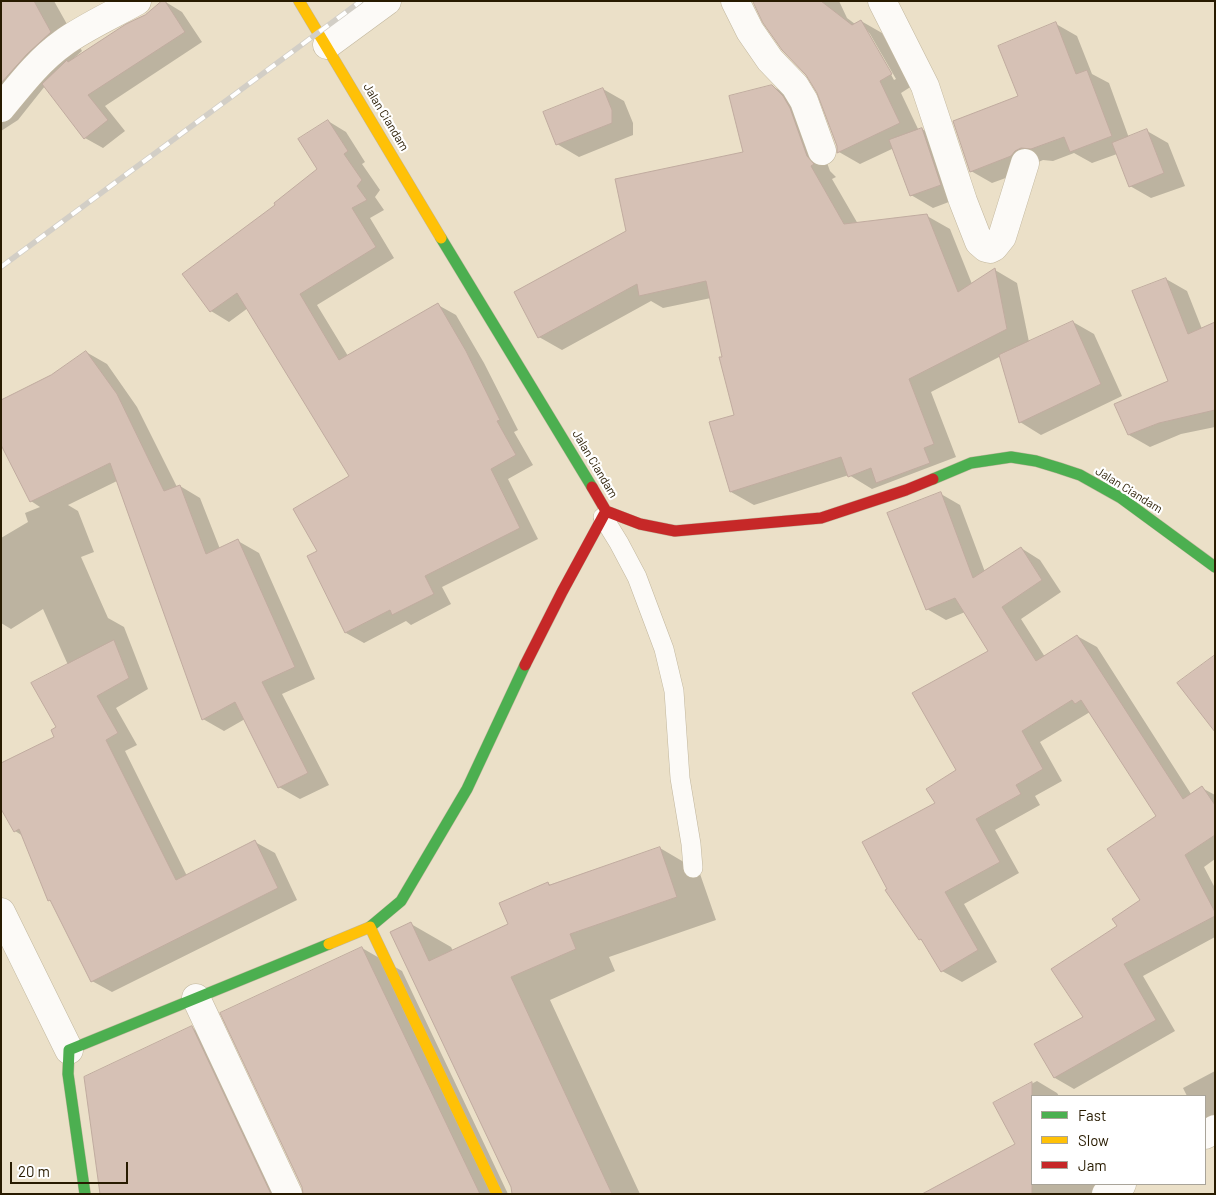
<!DOCTYPE html>
<style>
body{margin:0}
#map{position:relative;width:1216px;height:1195px;overflow:hidden;background:#ebe0c8;font-family:Barlow,sans-serif}
canvas{display:block}
.frame{position:absolute;inset:0;border:2px solid #281b00;pointer-events:none}
.legend{position:absolute;left:1031px;top:1095px;width:175px;height:90px;box-sizing:border-box;background:#fff;border:1px solid #a9a499;margin:0;padding:6px 9px;list-style:none;font-size:15px;color:#281b00}
.legend li{display:flex;align-items:center;gap:10px;height:25px}
.legend b{width:25px;border:1px solid #a9a499}
.scale{position:absolute;left:10px;top:1162px;width:118px;height:22px;box-sizing:border-box;border:2px solid #281b00;border-top:0;padding-left:6px;font-size:15px;line-height:18px;white-space:nowrap;color:#281b00;-webkit-text-stroke:4px #fff;paint-order:stroke}
</style>
<div id="map">
<canvas width="1216" height="1195"></canvas>
<div class="frame"></div>
<ul class="legend">
<li><b style="height:6px;background:#4caf50"></b>Fast</li>
<li><b style="height:6px;background:#ffc107"></b>Slow</li>
<li><b style="height:6px;background:#c62828"></b>Jam</li>
</ul>
<div class="scale">20 m</div>
</div>
<script>
const g = document.querySelector('canvas').getContext('2d');
g.lineJoin = 'round';
function fillPath(path, color) { g.fillStyle = color; g.fill(path, 'evenodd'); }
function stroke(path, color, width, dash) { g.strokeStyle = color; g.lineWidth = width; g.lineCap = dash ? 'butt' : 'round'; g.setLineDash(dash || []); g.stroke(path); }
function label(font, color, halo, rows, align = 'center') {
  g.font = font + ' Barlow,sans-serif'; g.lineWidth = 4.5; g.setLineDash([]); g.textBaseline = 'middle'; g.strokeStyle = halo; g.fillStyle = color; for (const [text, x, y, turn = 0] of rows) {
    g.save(); g.translate(x, y); g.rotate((+turn || 0) * Math.PI / 180); g.textAlign = isNaN(turn) ? turn : align; if (halo) g.strokeText(text, 0, 0); g.fillText(text, 0, 0); g.restore();
  }
}
const shadow = new Path2D(`
 M 1,1 L 54,1 L 82,51 L 73,59 L 145,16 L 164,1 L 182,12 L 202,42 L 105,106 L 125,131 L 103,148 L 85,138 L 45,86 L 18,120 L 1,131 Z
 M 758,1 L 839,1 L 847,18 L 855,24 L 861,21 L 882,33 L 912,86 L 901,93 L 919,131 L 922,129 L 944,142 L 962,197 L 933,208 L 911,195 L 894,148 L 860,164 L 839,152 L 838,145 L 819,93 ZM 866,29 L 870,34 L 896,79 L 894,80 Z
 M 1056,24 L 1077,36 L 1092,74 L 1109,83 L 1129,138 L 1147,131 L 1168,143 L 1185,186 L 1151,198 L 1130,186 L 1117,154 L 1092,163 L 1074,153 L 1053,161 L 1043,160 L 1036,163 L 1033,168 L 992,183 L 971,171 L 1019,97 Z
 M 772,86 L 795,99 L 812,122 L 830,171 L 836,177 L 832,179 L 858,224 L 927,216 L 950,229 L 972,284 L 995,270 L 1017,283 L 1029,342 L 1073,322 L 1094,334 L 1122,396 L 1041,435 L 1020,422 L 1001,356 L 931,392 L 956,457 L 872,489 L 849,475 L 754,505 L 731,492 L 735,415 L 711,298 L 663,308 L 651,301 L 562,350 L 539,337 L 515,293 L 627,232 L 744,153 Z
 M 603,89 L 624,101 L 633,123 L 633,135 L 579,157 L 557,144 Z
 M 328,121 L 346,132 L 365,162 L 362,164 L 380,190 L 375,197 L 384,210 L 370,218 L 394,258 L 317,305 L 348,356 L 438,305 L 456,315 L 484,363 L 518,430 L 514,432 L 533,465 L 508,479 L 538,539 L 442,587 L 451,604 L 411,625 L 406,621 L 364,643 L 346,633 L 319,551 L 350,476 L 248,308 L 229,322 L 211,311 L 184,274 L 277,205 L 318,169 Z
 M 1166,279 L 1187,291 L 1202,329 L 1215,328 L 1215,427 L 1181,434 L 1150,447 L 1129,435 L 1169,382 Z
 M 86,352 L 107,364 L 137,407 L 177,487 L 180,486 L 200,498 L 220,549 L 238,541 L 259,553 L 315,679 L 282,694 L 329,785 L 300,799 L 279,787 L 245,719 L 224,731 L 203,719 L 117,481 L 68,505 L 78,511 L 94,552 L 81,557 L 108,618 L 124,627 L 148,689 L 116,708 L 137,745 L 125,751 L 187,876 L 255,842 L 275,853 L 297,900 L 112,992 L 92,981 L 52,902 L 49,900 L 23,836 L 15,831 L 56,738 L 68,665 L 43,609 L 11,629 L 1,623 L 1,538 L 28,522 L 25,513 L 40,507 L 31,501 L 52,376 Z
 M 941,494 L 960,505 L 985,572 L 1021,548 L 1040,560 L 1061,592 L 1021,619 L 1045,657 L 1077,636 L 1097,647 L 1191,794 L 1202,788 L 1215,795 L 1215,859 L 1204,867 L 1215,888 L 1215,937 L 1143,976 L 1175,1031 L 1074,1089 L 1055,1078 L 1036,1044 L 1084,1017 L 1118,927 L 1142,900 L 1157,816 L 1090,712 L 1040,742 L 1062,781 L 1035,796 L 1040,805 L 995,830 L 1019,873 L 964,904 L 997,962 L 962,982 L 942,971 L 924,942 L 920,939 L 937,803 L 958,771 L 990,651 L 965,612 L 946,620 L 927,609 Z
 M 660,848 L 699,871 L 716,920 L 609,957 L 615,971 L 550,1000 L 640,1194 L 513,1194 L 512,1187 L 411,924 L 451,947 L 453,951 L 509,924 L 548,883 L 552,886 Z
 M 362,948 L 402,971 L 508,1194 L 304,1194 Z
 M 192,1028 L 231,1050 L 299,1194 L 102,1194 Z
 M 1215,1071 L 1215,1122 L 1205,1122 L 1205,1096 L 1187,1096 L 1183,1088 Z
 M 1037,1081 L 1057,1093 L 1059,1096 L 1032,1096 L 1032,1184 L 1105,1184 L 1111,1194 L 941,1194 L 1016,1145 L 995,1103 Z`);
const building = new Path2D(`
 M 1,1 L 34,1 L 51,32 L 27,54 L 1,83 Z
 M 162,1 L 165,1 L 185,32 L 88,95 L 108,120 L 84,139 L 42,84 L 67,60 L 68,62 L 126,24 L 145,15 Z
 M 753,1 L 821,1 L 852,25 L 861,20 L 892,74 L 880,81 L 900,123 L 837,153 L 837,146 L 817,93 L 806,75 L 782,50 L 763,23 Z
 M 1056,22 L 1076,74 L 1087,70 L 1112,136 L 1070,152 L 1064,137 L 1031,149 L 1021,148 L 1015,151 L 1011,156 L 970,172 L 953,121 L 1018,96 L 998,46 Z
 M 772,85 L 783,96 L 790,108 L 807,156 L 814,164 L 811,166 L 844,224 L 927,214 L 958,292 L 995,268 L 1007,329 L 909,379 L 934,444 L 924,448 L 930,463 L 876,483 L 871,468 L 848,477 L 841,457 L 730,492 L 709,422 L 734,415 L 719,357 L 722,357 L 706,281 L 639,296 L 637,284 L 538,338 L 514,292 L 626,231 L 615,179 L 743,152 L 729,96 Z
 M 603,88 L 612,110 L 612,123 L 556,145 L 543,112 Z
 M 328,120 L 348,151 L 344,154 L 362,180 L 357,186 L 367,200 L 352,208 L 376,247 L 300,294 L 339,360 L 438,303 L 466,351 L 500,420 L 497,421 L 516,455 L 491,469 L 520,528 L 425,576 L 434,594 L 392,615 L 390,610 L 345,633 L 307,556 L 317,551 L 293,509 L 349,476 L 237,293 L 210,312 L 182,274 L 275,205 L 274,203 L 317,169 L 298,139 Z
 M 922,128 L 941,185 L 910,196 L 889,140 Z
 M 1147,129 L 1164,173 L 1129,187 L 1112,143 Z
 M 1166,278 L 1188,334 L 1215,322 L 1215,410 L 1159,423 L 1128,435 L 1114,404 L 1168,381 L 1132,291 Z
 M 1073,321 L 1101,384 L 1019,423 L 999,355 Z
 M 86,351 L 117,394 L 164,491 L 180,485 L 206,554 L 238,539 L 295,667 L 262,682 L 308,773 L 278,788 L 235,702 L 202,720 L 110,463 L 30,502 L 1,445 L 1,400 L 51,375 Z
 M 941,492 L 973,578 L 1021,547 L 1042,580 L 1002,607 L 1036,661 L 1077,635 L 1183,799 L 1202,786 L 1215,805 L 1215,835 L 1185,855 L 1215,912 L 1215,916 L 1124,964 L 1156,1020 L 1054,1078 L 1034,1044 L 1083,1017 L 1051,969 L 1117,926 L 1112,919 L 1140,900 L 1107,849 L 1156,816 L 1081,700 L 1075,704 L 1072,700 L 1022,731 L 1043,769 L 1016,785 L 1021,794 L 976,819 L 1000,862 L 945,892 L 978,950 L 941,972 L 921,939 L 919,940 L 885,890 L 887,889 L 862,842 L 935,803 L 926,789 L 956,770 L 912,693 L 988,651 L 955,598 L 926,610 L 887,513 Z
 M 114,640 L 129,678 L 97,696 L 118,733 L 106,740 L 176,880 L 255,840 L 278,888 L 91,982 L 50,900 L 48,901 L 19,829 L 14,832 L 1,809 L 1,763 L 54,737 L 51,730 L 56,727 L 31,683 Z
 M 1215,655 L 1215,732 L 1177,683 Z
 M 660,847 L 677,897 L 570,934 L 576,949 L 511,977 L 612,1194 L 512,1194 L 511,1187 L 390,932 L 411,922 L 429,961 L 508,924 L 499,903 L 548,882 L 549,885 Z
 M 362,947 L 480,1194 L 303,1194 L 302,1187 L 220,1013 Z
 M 192,1026 L 271,1194 L 100,1194 L 84,1077 Z
 M 1032,1082 L 1032,1194 L 922,1194 L 1015,1144 L 993,1103 Z`);
const lane = new Path2D(`
 M 603,517 L 619,543 L 637,577 L 664,649 L 674,691 L 680,778 L 691,844 L 693,868`);
const street = new Path2D(`
 M 735,1 L 750,31 L 770,60 L 795,86 L 804,101 L 822,151
 M 882,1 L 925,86 L 963,201 L 979,242 L 986,248 L 990,249 L 994,247 L 1002,237 L 1025,163
 M 327,45 L 387,1
 M 1,108 C 20,85 39,60 63,43 C 83,28 114,14 137,1
 M 1,912 L 69,1050
 M 196,998 L 288,1194
 M 1205,1135 L 1215,1129
 M 1106,1194 L 1122,1184`);
const fast = new Path2D(`
 M 441,238 L 592,487
 M 933,479 L 971,463 L 1011,457 L 1036,461 L 1059,468 L 1080,475 L 1121,498 L 1215,567
 M 370,927 L 401,901 L 467,789 L 525,665
 M 85,1194 L 68,1074 L 69,1050 L 329,944`);
const slow = new Path2D(`
 M 299,1 L 441,238
 M 329,944 L 370,927 L 497,1194`);
const jam = new Path2D(`
 M 592,487 L 606,511 L 640,524 L 675,531 L 821,518 L 906,490 L 933,479
 M 525,665 L 562,592 L 606,511`);
const rail = new Path2D(`
 M 1,267 L 361,1`);
const streetNames = [
 ["Jalan Ciandam",386,117,59],
 ["Jalan Ciandam",595,464,59],
 ["Jalan Ciandam",1129,490,32]
];
fillPath(shadow, '#0003');
fillPath(building, '#d6c1b5');
stroke(building, '#c0ab9f', 1);
stroke(lane, '#c1b69d', 20);
stroke(street, '#c1b69d', 29);
stroke(fast, '#c1b69d', 12);
stroke(slow, '#c1b69d', 12);
stroke(jam, '#c1b69d', 12);
stroke(lane, '#fcfaf7', 19);
stroke(street, '#fcfaf7', 28);
stroke(fast, '#4caf50', 11);
stroke(slow, '#ffc107', 11);
stroke(jam, '#c62828', 11);
stroke(rail, '#d2cec6', 5.5);
stroke(rail, '#fff', 4, [11]);
label('12px', '#281b00', '#fff', streetNames);
</script>
